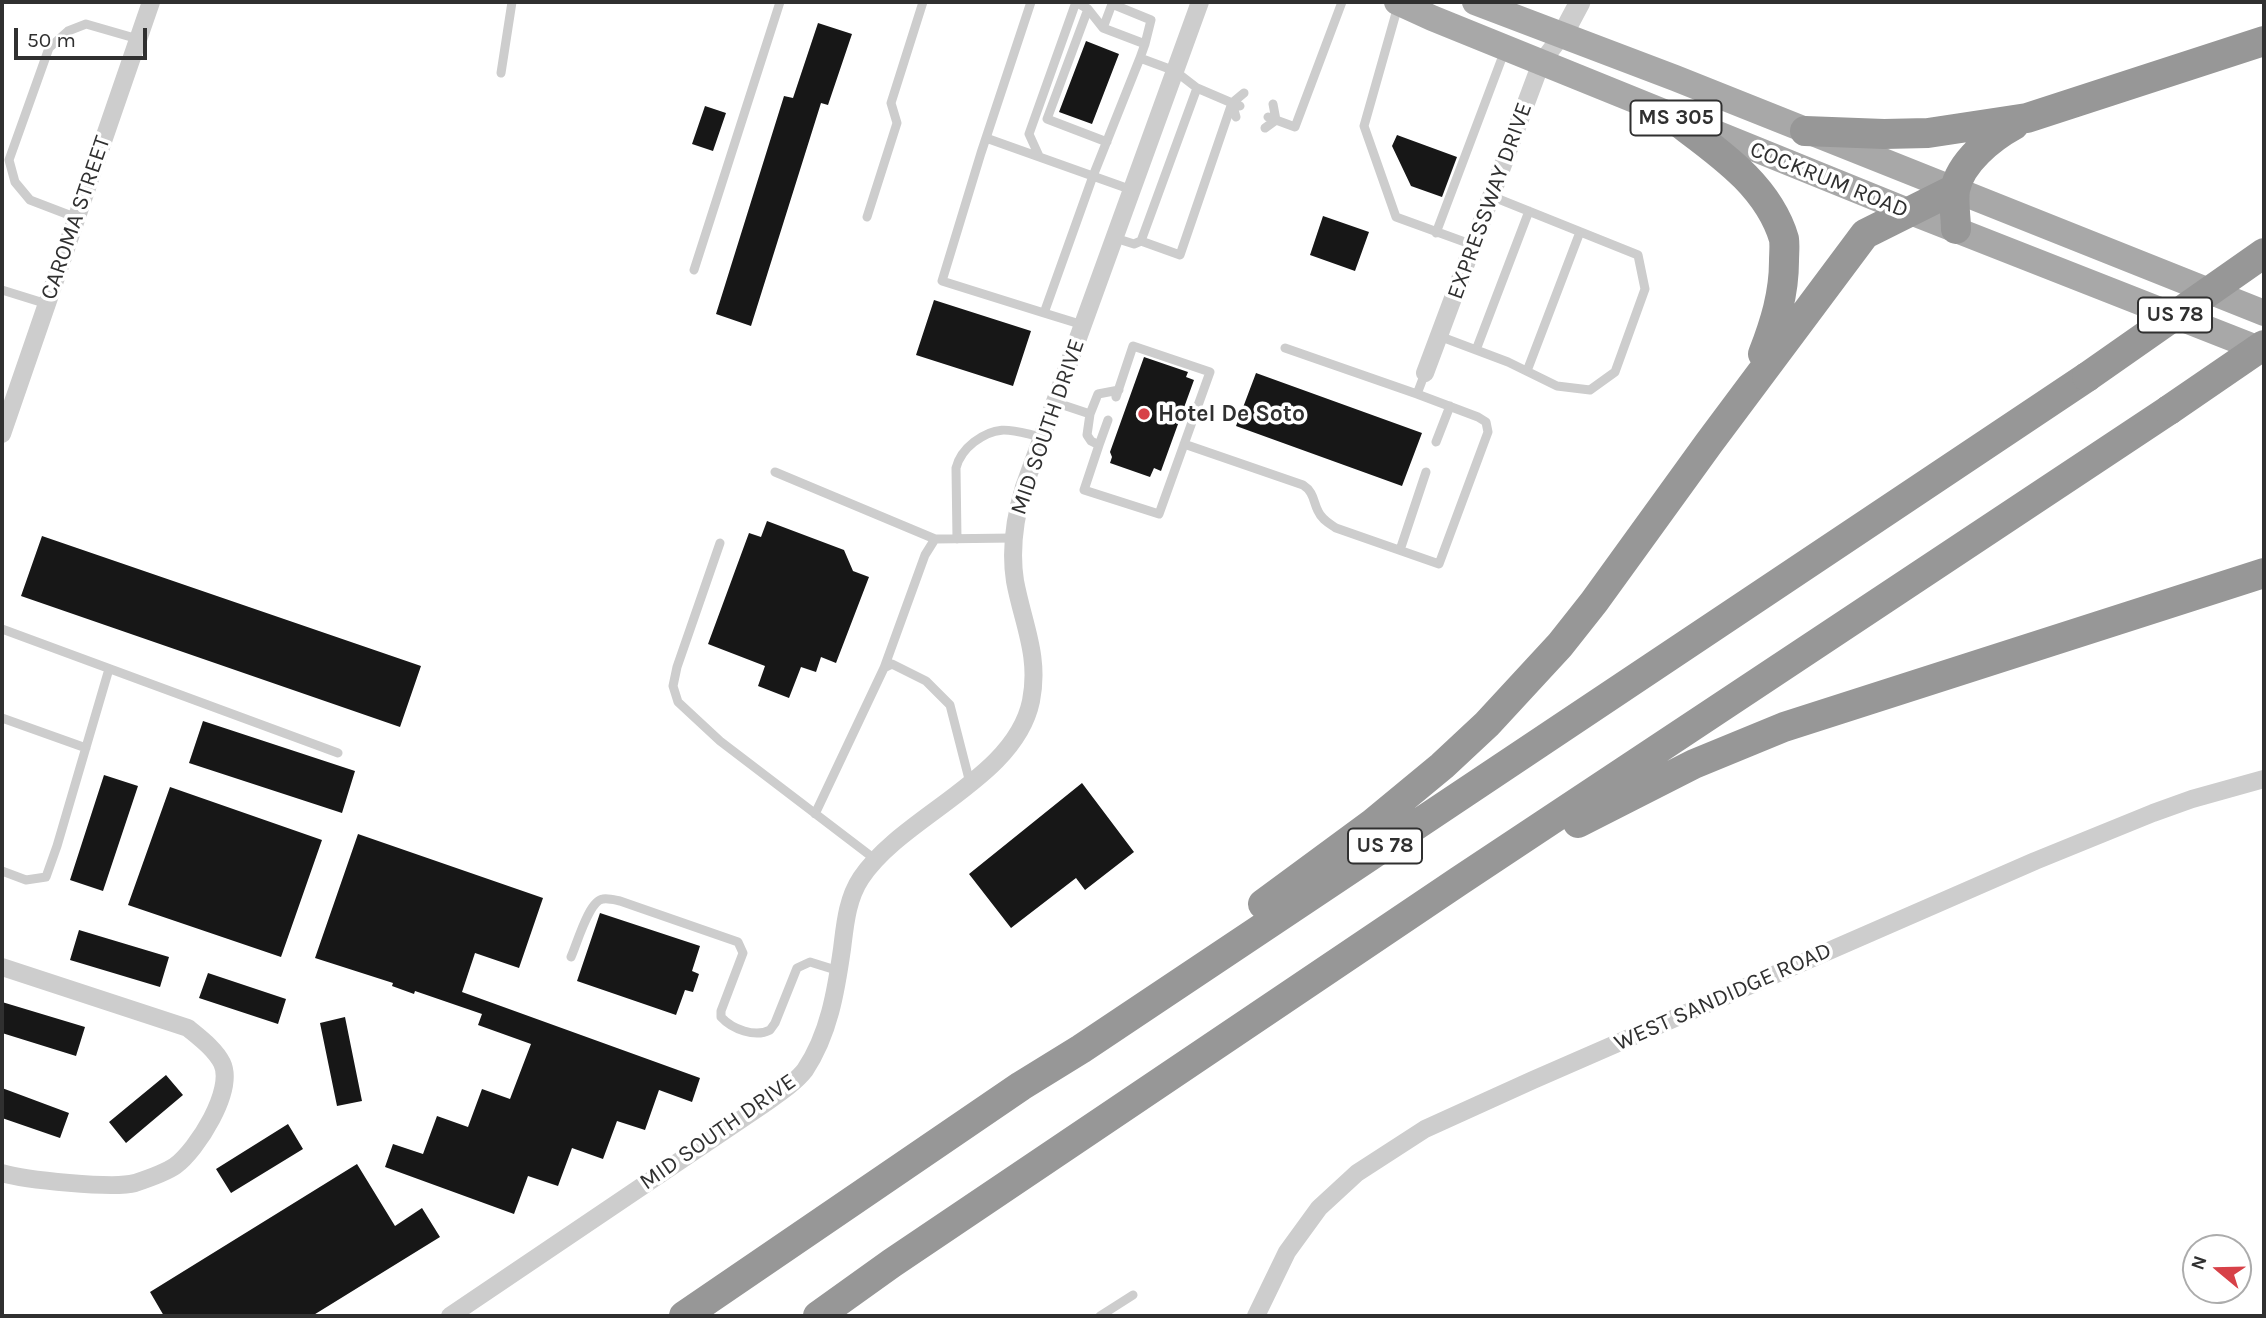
<!DOCTYPE html>
<style>
body{margin:0}
#map{position:relative;width:2266px;height:1318px;overflow:hidden;background:#fff;font-family:Karla,sans-serif}
canvas{display:block}
.frame{position:absolute;inset:0;border:4px solid #303030;pointer-events:none}
.north{position:absolute;left:2182px;top:1234px;width:70px;height:70px;box-sizing:border-box;background:#fff;border:2px solid #acacac;border-radius:50%;rotate:289deg;font-size:19px;font-weight:700;line-height:28px;text-align:center;color:#303030}
.north::after{content:'';display:block;margin:auto;width:24px;height:32px;background:#d74148;clip-path:polygon(50% 0,100% 100%,50% 72%,0 100%)}
.scale{position:absolute;left:14px;top:28px;width:133px;height:32px;box-sizing:border-box;border:4px solid #303030;border-top:0;padding-left:9px;font-size:21px;line-height:24px;white-space:nowrap;color:#303030;-webkit-text-stroke:5px #fff;paint-order:stroke}
</style>
<div id="map">
<canvas width="2266" height="1318"></canvas>
<div class="frame"></div>
<div class="north">N</div>
<div class="scale">50 m</div>
</div>
<script>
const g = document.querySelector('canvas').getContext('2d');
g.lineJoin = 'round';
function fillPath(path, color) { g.fillStyle = color; g.fill(path, 'evenodd'); }
function stroke(path, color, width, dash) { g.strokeStyle = color; g.lineWidth = width; g.lineCap = dash ? 'butt' : 'round'; g.setLineDash(dash || []); g.stroke(path); }
function label(font, color, halo, rows, align = 'center') {
  g.font = font + ' Karla,sans-serif'; g.lineWidth = 7; g.setLineDash([]); g.textBaseline = 'middle'; g.strokeStyle = halo; g.fillStyle = color; for (const [text, x, y, turn = 0] of rows) {
    g.save(); g.translate(x, y); g.rotate((+turn || 0) * Math.PI / 180); g.textAlign = isNaN(turn) ? turn : align; if (halo) g.strokeText(text, 0, 0); g.fillText(text, 0, 0); g.restore();
  }
}
const building = new Path2D(`
 M 818,23 L 852,34 L 828,105 L 821,103 L 751,326 L 716,314 L 784,96 L 793,98 Z
 M 1086,41 L 1119,54 L 1092,124 L 1059,112 Z
 M 705,106 L 726,113 L 713,151 L 692,144 Z
 M 1397,135 L 1457,157 L 1442,197 L 1411,186 L 1392,146 Z
 M 1323,216 L 1369,232 L 1355,271 L 1310,255 Z
 M 934,300 L 1031,331 L 1013,386 L 916,355 Z
 M 1144,357 L 1188,372 L 1186,377 L 1194,380 L 1161,471 L 1154,468 L 1150,477 L 1110,463 L 1112,457 L 1110,452 Z
 M 1256,373 L 1422,433 L 1402,486 L 1236,426 Z
 M 767,521 L 844,550 L 853,571 L 869,577 L 836,663 L 821,657 L 816,672 L 801,667 L 789,698 L 758,686 L 765,666 L 708,644 L 749,533 L 761,537 Z
 M 42,536 L 421,666 L 400,727 L 21,596 Z
 M 203,721 L 355,771 L 342,813 L 189,763 Z
 M 104,775 L 138,786 L 103,891 L 70,880 Z
 M 1082,783 L 1134,852 L 1085,890 L 1076,878 L 1011,928 L 969,874 Z
 M 170,787 L 322,840 L 281,957 L 128,905 Z
 M 358,834 L 543,898 L 519,968 L 475,953 L 462,992 L 700,1078 L 692,1102 L 659,1090 L 645,1130 L 617,1121 L 603,1159 L 572,1148 L 558,1186 L 528,1176 L 514,1214 L 385,1167 L 393,1144 L 423,1154 L 437,1116 L 468,1127 L 482,1089 L 510,1099 L 531,1044 L 478,1025 L 482,1014 L 415,991 L 414,994 L 392,986 L 393,983 L 315,958 Z
 M 600,913 L 700,946 L 692,971 L 699,974 L 693,992 L 685,990 L 676,1015 L 577,981 Z
 M 79,930 L 169,957 L 160,987 L 70,960 Z
 M 208,973 L 286,999 L 278,1024 L 199,998 Z
 M 2,1002 L 85,1027 L 76,1056 L 2,1033 Z
 M 345,1017 L 362,1101 L 337,1106 L 320,1023 Z
 M 166,1075 L 183,1095 L 126,1143 L 109,1122 Z
 M 2,1088 L 69,1113 L 60,1138 L 2,1118 Z
 M 288,1124 L 303,1149 L 231,1193 L 216,1169 Z
 M 357,1164 L 395,1226 L 422,1208 L 440,1237 L 312,1316 L 164,1316 L 150,1292 Z`);
const service = new Path2D(`
 M 1031,2 L 981,153 L 942,281 L 1044,313 L 1093,176 L 1140,58 L 1175,71 L 1197,88 L 1232,103
 M 1076,2 L 1088,9 L 1103,28 L 1145,44 L 1140,58
 M 1113,2 L 1112,4 L 1151,20 L 1145,44
 M 1398,6 L 1364,126 L 1396,217 L 1473,245
 M 1088,9 L 1047,119 L 1107,142
 M 1103,28 L 1112,4
 M 501,73 L 512,2
 M 1236,117 L 1232,103 L 1240,106
 M 1268,117 L 1276,120 L 1273,104
 M 1265,128 L 1276,120 L 1295,127 L 1342,2
 M 986,138 L 1132,190
 M 1039,156 L 1029,134 L 1076,2
 M 867,217 L 897,123 L 891,103 L 923,2
 M 77,218 L 30,200 L 15,182 L 9,160 L 49,48 L 68,31 L 86,24 L 138,39
 M 1436,233 L 1505,50
 M 1115,238 L 1134,244 L 1141,241 L 1180,255 L 1232,103 L 1244,93
 M 1141,241 L 1197,88
 M 694,270 L 780,2
 M 2,290 L 47,304
 M 1044,313 L 1083,325
 M 1439,336 L 1508,362 L 1557,386 L 1590,390 L 1615,372 L 1645,289 L 1638,255 L 1491,196
 M 1285,348 L 1417,394
 M 1476,350 L 1529,211
 M 1527,371 L 1580,232
 M 1054,402 L 1090,414 L 1087,435 L 1091,441 L 1099,445 L 1084,490 L 1159,514 L 1210,372 L 1133,346 L 1116,397
 M 1090,414 L 1098,394 L 1119,390
 M 1436,442 L 1450,406
 M 1184,444 L 1303,485 C 1314,492 1313,501 1318,511 C 1322,520 1329,523 1336,528 L 1439,564 L 1488,432 L 1486,422 L 1478,417 L 1417,394 L 1425,373
 M 1099,445 L 1108,420
 M 775,472 L 935,539
 M 957,539 L 956,468 C 959,456 965,449 974,442 C 999,423 1013,431 1042,437
 M 720,543 L 677,667 L 673,686 L 678,702 L 720,741 L 876,860
 M 1400,550 L 1426,472
 M 2,629 L 338,753
 M 884,668 L 892,664 L 926,681 L 950,705 L 970,783
 M 2,718 L 86,748
 M 815,814 L 884,668 L 925,555 L 935,539 L 1013,538
 M 2,871 L 26,880 L 46,877 L 57,846 L 109,669
 M 571,957 C 577,944 589,900 603,899 C 608,898 615,900 620,901 L 738,942 L 743,953 L 721,1011 L 721,1017 C 732,1029 755,1038 770,1030 L 775,1023 L 797,968 L 810,962 L 839,971
 M 1100,1316 L 1133,1295`);
const minor = new Path2D(`
 M 1425,373 L 1541,63 L 1563,34
 M 2,434 L 151,2
 M 2,967 L 188,1028 C 200,1038 215,1049 222,1063 C 235,1090 197,1150 175,1166 C 165,1173 147,1179 135,1183 C 114,1189 24,1180 2,1173
 M 450,1316 L 764,1104 C 778,1094 795,1083 805,1070 C 829,1034 836,991 842,949 C 845,925 847,899 861,878 C 903,815 1015,779 1031,701 C 1040,656 1023,624 1015,581 C 1010,549 1015,517 1024,487 L 1200,2
 M 1256,1316 L 1287,1252 L 1319,1208 L 1357,1173 L 1425,1129 L 1533,1080 L 2035,861 L 2153,813 L 2192,799 L 2264,779`);
const tertiary = new Path2D(`
 M 1563,34 L 1580,2`);
const primary = new Path2D(`
 M 1397,2 L 1432,18 L 1908,211 L 2264,351
 M 1475,2 L 1675,78 L 2264,313`);
const motorway = new Path2D(`
 M 1669,115 C 1713,149 1767,182 1784,239 C 1785,246 1784,254 1784,261 C 1784,294 1775,323 1763,354
 M 1805,131 L 1884,134 L 1928,133 L 2027,118 L 2264,41
 M 1956,229 C 1956,217 1953,202 1955,190 C 1960,162 1992,137 2014,125
 M 1578,823 L 1694,764 L 1784,727 L 2264,573
 M 1263,904 L 1373,823 L 1442,766 L 1487,724 L 1560,645 L 1594,602 L 1709,443 L 1865,234 L 1955,189
 M 684,1316 L 1021,1086 L 1081,1049 L 2087,377
 M 818,1316 L 892,1263 L 1459,881 L 2169,410`);
const motorwayBridge = new Path2D(`
 M 2087,377 L 2264,253
 M 2169,410 L 2264,345`);
const markers = [
 [1144,414,7,"#d74148"]
];
const shields = [
 [1676,118,91],
 [2175,315,74],
 [1385,846,74]
];
const shieldNames = [
 ["MS 305",1676,118],
 ["US 78",2175,315],
 ["US 78",1385,846]
];
const streetNames = [
 ["COCKRUM ROAD",1829,180,22],
 ["EXPRESSWAY DRIVE",1490,201,-70],
 ["CAROMA STREET",76,218,-71],
 ["MID SOUTH DRIVE",1048,427,-71],
 ["WEST SANDIDGE ROAD",1723,997,-24],
 ["MID SOUTH DRIVE",718,1132,-35]
];
const poiNames = [
 ["Hotel De Soto",1158,414]
];
fillPath(building, '#171717');
stroke(service, '#cdcdcd', 9);
stroke(minor, '#cdcdcd', 18);
stroke(tertiary, '#cdcdcd', 21);
stroke(primary, '#a8a8a8', 26);
stroke(motorway, '#979797', 30);
stroke(motorwayBridge, '#979797', 30);
for (const [x, y, r, color] of markers) { const dot = new Path2D(); dot.arc(x, y, r, 0, 2 * Math.PI); g.fillStyle = color; g.fill(dot); stroke(dot, '#fff', 2.5); }
for (const [x, y, w] of shields) { const box = new Path2D(); box.roundRect(x - w / 2, y - 17.5, w, 35, 5); g.fillStyle = '#fff'; g.fill(box); stroke(box, '#303030', 2); }
label('bold 21px', '#303030', null, shieldNames);
label('23px', '#303030', '#fff', streetNames);
label('bold 23px', '#303030', '#fff', poiNames, 'left');
</script>
